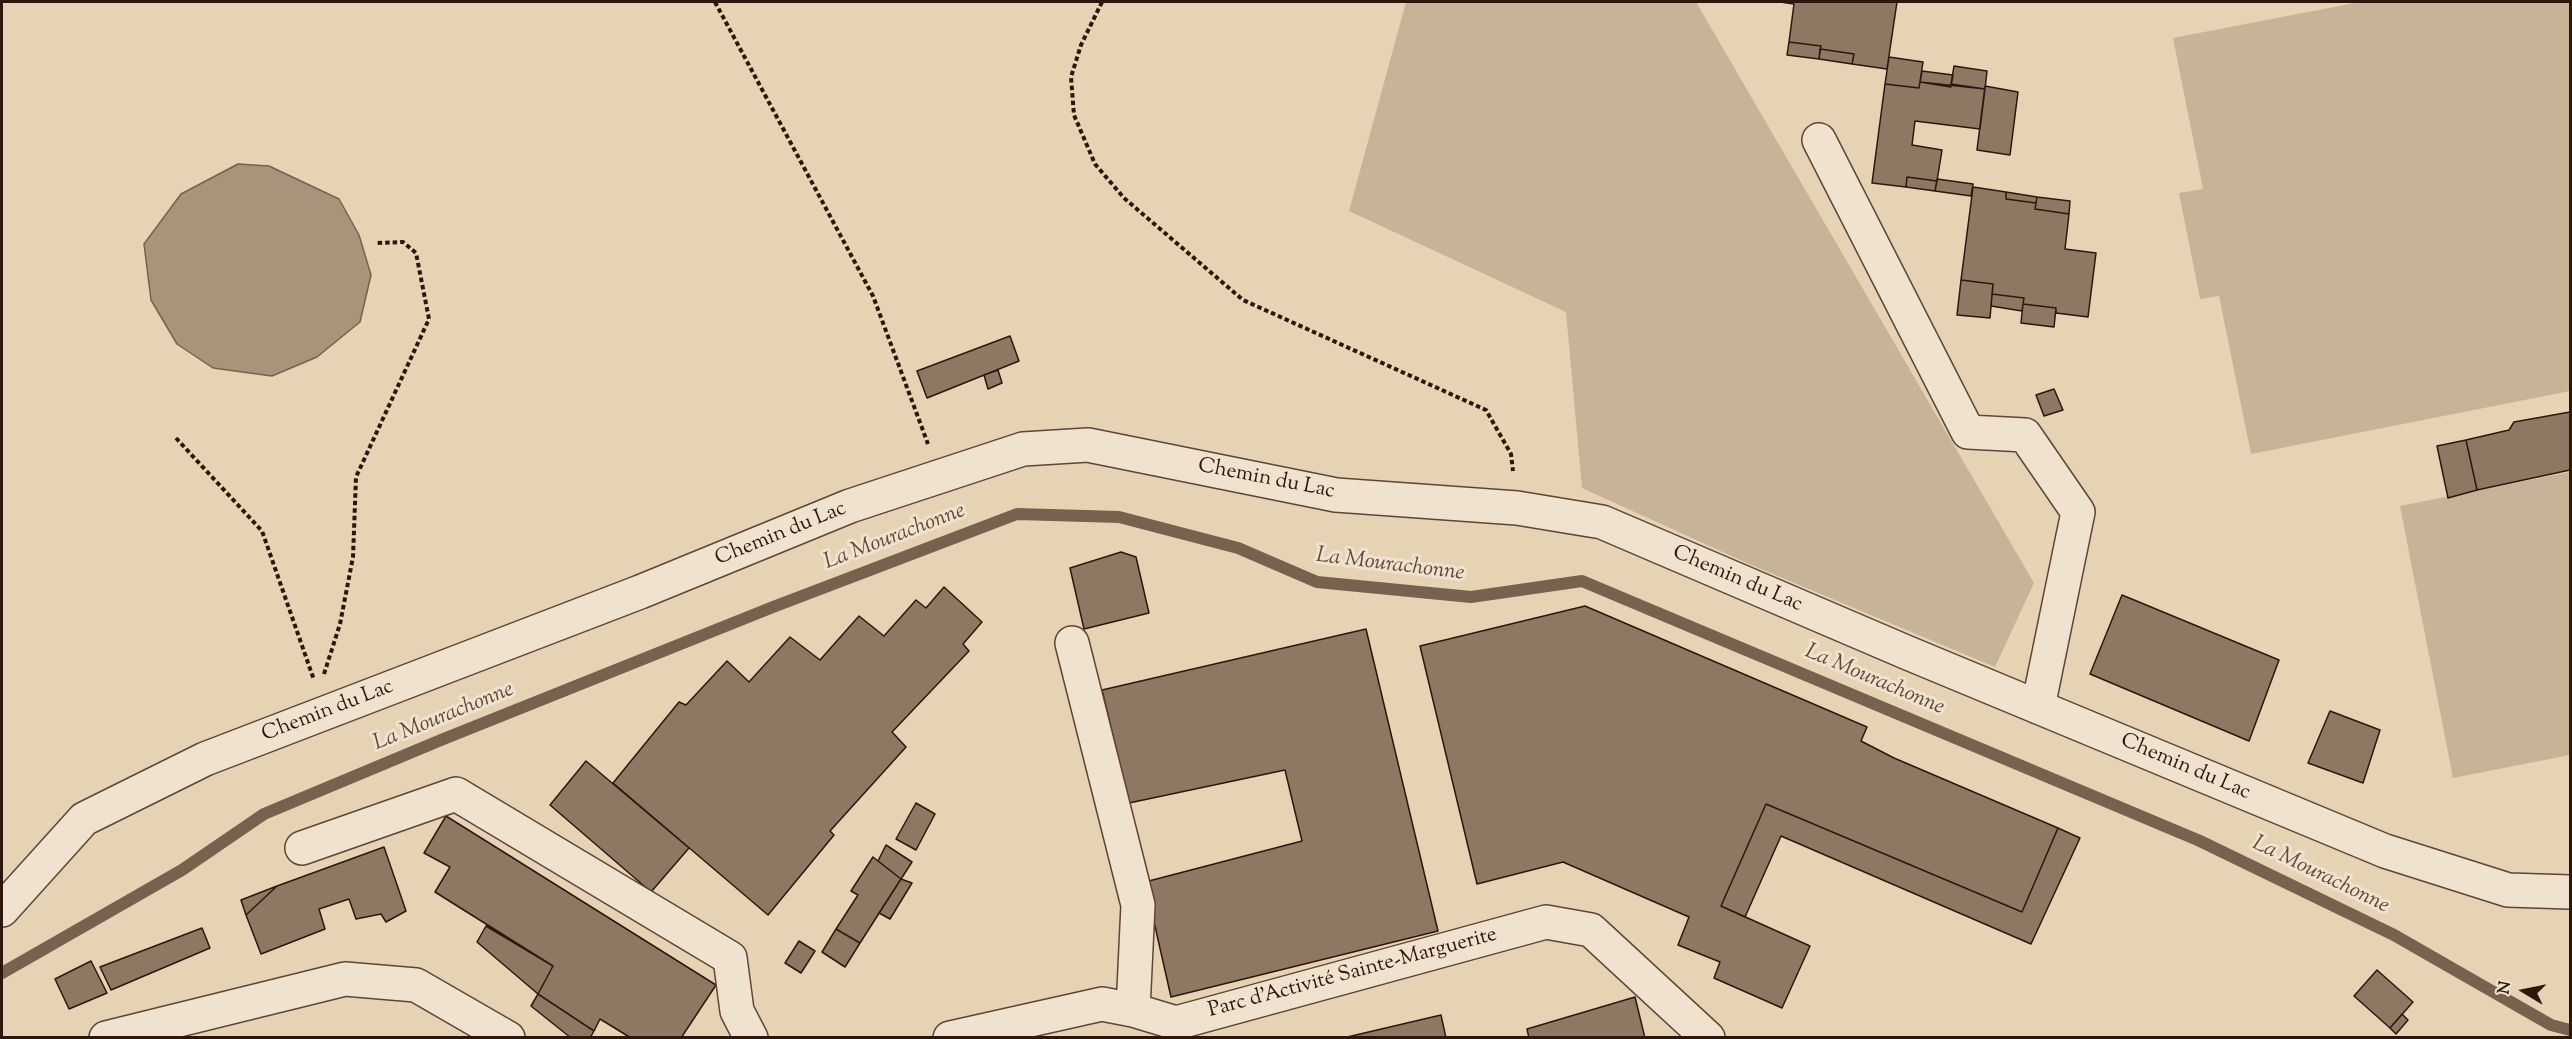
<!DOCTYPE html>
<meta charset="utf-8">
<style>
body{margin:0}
#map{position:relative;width:2572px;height:1039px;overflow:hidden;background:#e6d3b4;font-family:"Sorts Mill Goudy",serif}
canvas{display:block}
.frame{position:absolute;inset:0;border:3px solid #2f160d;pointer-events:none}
.north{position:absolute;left:2494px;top:961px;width:60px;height:60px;-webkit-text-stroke:4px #efe2ce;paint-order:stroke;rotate:280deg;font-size:16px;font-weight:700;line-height:24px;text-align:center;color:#2f160d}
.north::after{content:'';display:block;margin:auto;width:21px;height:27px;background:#2f160d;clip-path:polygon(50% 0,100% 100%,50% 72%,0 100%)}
</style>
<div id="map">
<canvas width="2572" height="1039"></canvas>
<div class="frame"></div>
<div class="north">N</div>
</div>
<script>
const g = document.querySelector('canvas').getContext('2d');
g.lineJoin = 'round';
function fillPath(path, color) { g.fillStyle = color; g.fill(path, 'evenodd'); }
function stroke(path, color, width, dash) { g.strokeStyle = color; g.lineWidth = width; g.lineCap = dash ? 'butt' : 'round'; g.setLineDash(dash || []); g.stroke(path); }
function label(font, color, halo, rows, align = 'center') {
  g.font = font + ' "Sorts Mill Goudy",serif'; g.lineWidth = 6; g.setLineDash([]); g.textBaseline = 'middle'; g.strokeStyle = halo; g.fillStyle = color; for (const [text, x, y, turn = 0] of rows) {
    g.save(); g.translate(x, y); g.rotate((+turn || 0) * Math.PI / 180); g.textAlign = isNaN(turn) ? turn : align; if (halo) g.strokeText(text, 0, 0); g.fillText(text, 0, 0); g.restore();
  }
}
const green = new Path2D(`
 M 1406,2 L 1696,2 L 2034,583 L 1995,667 L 1749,564 L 1582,488 L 1566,312 L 1349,211 Z
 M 2360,2 L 2570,2 L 2570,391 L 2251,454 L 2219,296 L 2200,299 L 2179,193 L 2203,189 L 2173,38 Z
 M 2570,472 L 2570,755 L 2453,778 L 2400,506 Z`);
const water = new Path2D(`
 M 238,164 L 269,166 L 339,199 L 359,235 L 371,275 L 360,322 L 317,357 L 272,376 L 213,368 L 177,344 L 151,300 L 144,244 L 181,194 Z`);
const stream = new Path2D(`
 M 2,973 L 182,870 L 264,814 L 441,740 L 773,607 L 1017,514 L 1119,517 L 1238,548 L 1317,582 L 1471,597 L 1582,581 L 2200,841 L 2394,935 L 2551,1025 L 2570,1030`);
const building = new Path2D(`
 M 1780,2 L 1897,2 L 1887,69 L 1852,64 L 1854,54 L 1820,49 L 1821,46 L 1789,42 L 1794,4 Z
 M 1789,42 L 1821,46 L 1819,59 L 1787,55 Z
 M 1820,49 L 1854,54 L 1852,64 L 1819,59 Z
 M 1889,57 L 1923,62 L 1919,88 L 1885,84 Z
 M 1954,66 L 1987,71 L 1985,89 L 1951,84 Z
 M 1922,71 L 1953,75 L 1951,87 L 1920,82 Z
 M 1920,82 L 1985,89 L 1980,129 L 1915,121 L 1912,145 L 1942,150 L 1937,181 L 1907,177 L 1906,187 L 1872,183 L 1885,84 L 1919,88 Z
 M 1985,86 L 2018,92 L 2010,155 L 1977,150 Z
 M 1907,177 L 1937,181 L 1935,191 L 1906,187 Z
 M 1937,179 L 1973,184 L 1971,196 L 1935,191 Z
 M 1973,187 L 2006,192 L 2006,199 L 2036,203 L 2035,209 L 2069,214 L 2065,249 L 2096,253 L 2088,317 L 2056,313 L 2056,308 L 2023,304 L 2024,298 L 1992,294 L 1993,284 L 1961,280 Z
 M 2006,192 L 2037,197 L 2036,203 L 2006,199 Z
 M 2037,197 L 2070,201 L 2069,214 L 2035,209 Z
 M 1961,280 L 1993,284 L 1990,318 L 1957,315 Z
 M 1992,294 L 2024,298 L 2022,311 L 1991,306 Z
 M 2023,304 L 2056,308 L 2054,327 L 2021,323 Z
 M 1010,336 L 1019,361 L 927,398 L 917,371 Z
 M 998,370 L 1002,383 L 988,389 L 984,375 Z
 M 2054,389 L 2063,410 L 2044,416 L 2036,395 Z
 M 2570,412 L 2570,470 L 2477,490 L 2466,440 L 2509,430 L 2514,422 Z
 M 2466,440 L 2477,490 L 2448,498 L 2437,446 Z
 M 1121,552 L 1136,557 L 1149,613 L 1084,629 L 1070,568 Z
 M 944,587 L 982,622 L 963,644 L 969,651 L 892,732 L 906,747 L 830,831 L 834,835 L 768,915 L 613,783 L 679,702 L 686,705 L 727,661 L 749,682 L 790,637 L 820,660 L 859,616 L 884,636 L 916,600 L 926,608 Z
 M 2122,595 L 2279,660 L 2249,741 L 2090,674 Z
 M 1585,606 L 1867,727 L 1861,741 L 1894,758 L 2058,828 L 2022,912 L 1766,804 L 1721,906 L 1810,946 L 1782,1008 L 1714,978 L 1720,962 L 1678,945 L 1689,917 L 1563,862 L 1477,884 L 1420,646 Z
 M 1366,629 L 1438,931 L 1171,997 L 1145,882 L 1302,841 L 1285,770 L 1129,803 L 1102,690 Z
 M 2330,711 L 2380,730 L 2363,783 L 2308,763 Z
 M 586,761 L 689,848 L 651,892 L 550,805 Z
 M 916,803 L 935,814 L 916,850 L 896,839 Z
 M 1766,804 L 2022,912 L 2058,828 L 2080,838 L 2031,944 L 1781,836 L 1745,917 L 1721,906 Z
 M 446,816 L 716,985 L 681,1038 L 631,1038 L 600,1019 L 594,1031 L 538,994 L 553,966 L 435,892 L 450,867 L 424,853 Z
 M 886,845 L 912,862 L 901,879 L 878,861 Z
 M 384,847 L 406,911 L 386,922 L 381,914 L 356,919 L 349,899 L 319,909 L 325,929 L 261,954 L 246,915 L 277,886 Z
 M 873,857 L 901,879 L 860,943 L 836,929 L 858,895 L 851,891 Z
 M 901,879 L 912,883 L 890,919 L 879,913 Z
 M 277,886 L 246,915 L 241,900 Z
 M 486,926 L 553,966 L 538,994 L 477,942 Z
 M 202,928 L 210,948 L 111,990 L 100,967 Z
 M 836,929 L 860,943 L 845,967 L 822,952 Z
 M 799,941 L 815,951 L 801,973 L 785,963 Z
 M 91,961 L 107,993 L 69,1009 L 55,979 Z
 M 2377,970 L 2413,1002 L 2390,1028 L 2354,996 Z
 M 538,994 L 594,1031 L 590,1038 L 571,1038 L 531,1006 Z
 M 1635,997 L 1645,1038 L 1529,1038 L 1527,1029 Z
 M 2402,1014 L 2408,1020 L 2396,1034 L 2390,1028 Z
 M 1441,1015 L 1446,1038 L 1343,1038 Z`);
const path = new Path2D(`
 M 715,2 L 873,296 L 928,444
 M 1102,2 L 1081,45 L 1071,77 L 1074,115 L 1095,164 L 1124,198 L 1243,300 L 1486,410 L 1511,454 L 1513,471
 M 176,438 L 262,531 L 314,680
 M 324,674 L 340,624 L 353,557 L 356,477 L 429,319 L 416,253 L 403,242 L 377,243`);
const minor = new Path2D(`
 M 1819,140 L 1968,432 L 2025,435 L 2078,512 L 2038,707
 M 1072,643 L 1138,905 L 1133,1010
 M 302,848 L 456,794 L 730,958 L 737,1011 L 751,1038
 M 2,910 L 84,819 L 205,759 L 640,592 L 850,506 L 1023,449 L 1088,445 L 1336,495 L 1517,508 L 1602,522 L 1908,653 L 2385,851 L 2508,890 L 2570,892
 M 106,1038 L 345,979 L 416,985 L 508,1038
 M 950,1038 L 1102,1004 L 1133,1010 L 1176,1023 L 1546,922 L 1591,930 L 1708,1038`);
const streetNames = [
 ["Chemin du Lac",1266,480,11],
 ["Chemin du Lac",781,535,-22],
 ["Chemin du Lac",1737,580,23],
 ["Chemin du Lac",328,712,-21],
 ["Chemin du Lac",2185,768,23],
 ["Parc d'Activité Sainte-Marguerite",1353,974,-15]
];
const waterNames = [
 ["La Mourachonne",895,538,-21],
 ["La Mourachonne",1390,566,7],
 ["La Mourachonne",1874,681,23],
 ["La Mourachonne",444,718,-22],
 ["La Mourachonne",2320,876,26]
];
fillPath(green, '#c7b398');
fillPath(water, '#a8937b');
stroke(water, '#78614f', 1.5);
stroke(stream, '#78614f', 12);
fillPath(building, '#8e7864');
stroke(building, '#2f160d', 1.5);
stroke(minor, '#5d4537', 36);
stroke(path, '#2f160d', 4, [4.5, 3]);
stroke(minor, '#efe2ce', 33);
label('21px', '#2f160d', '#efe2ce', streetNames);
label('italic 22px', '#5f4839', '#efe2ce', waterNames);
</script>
